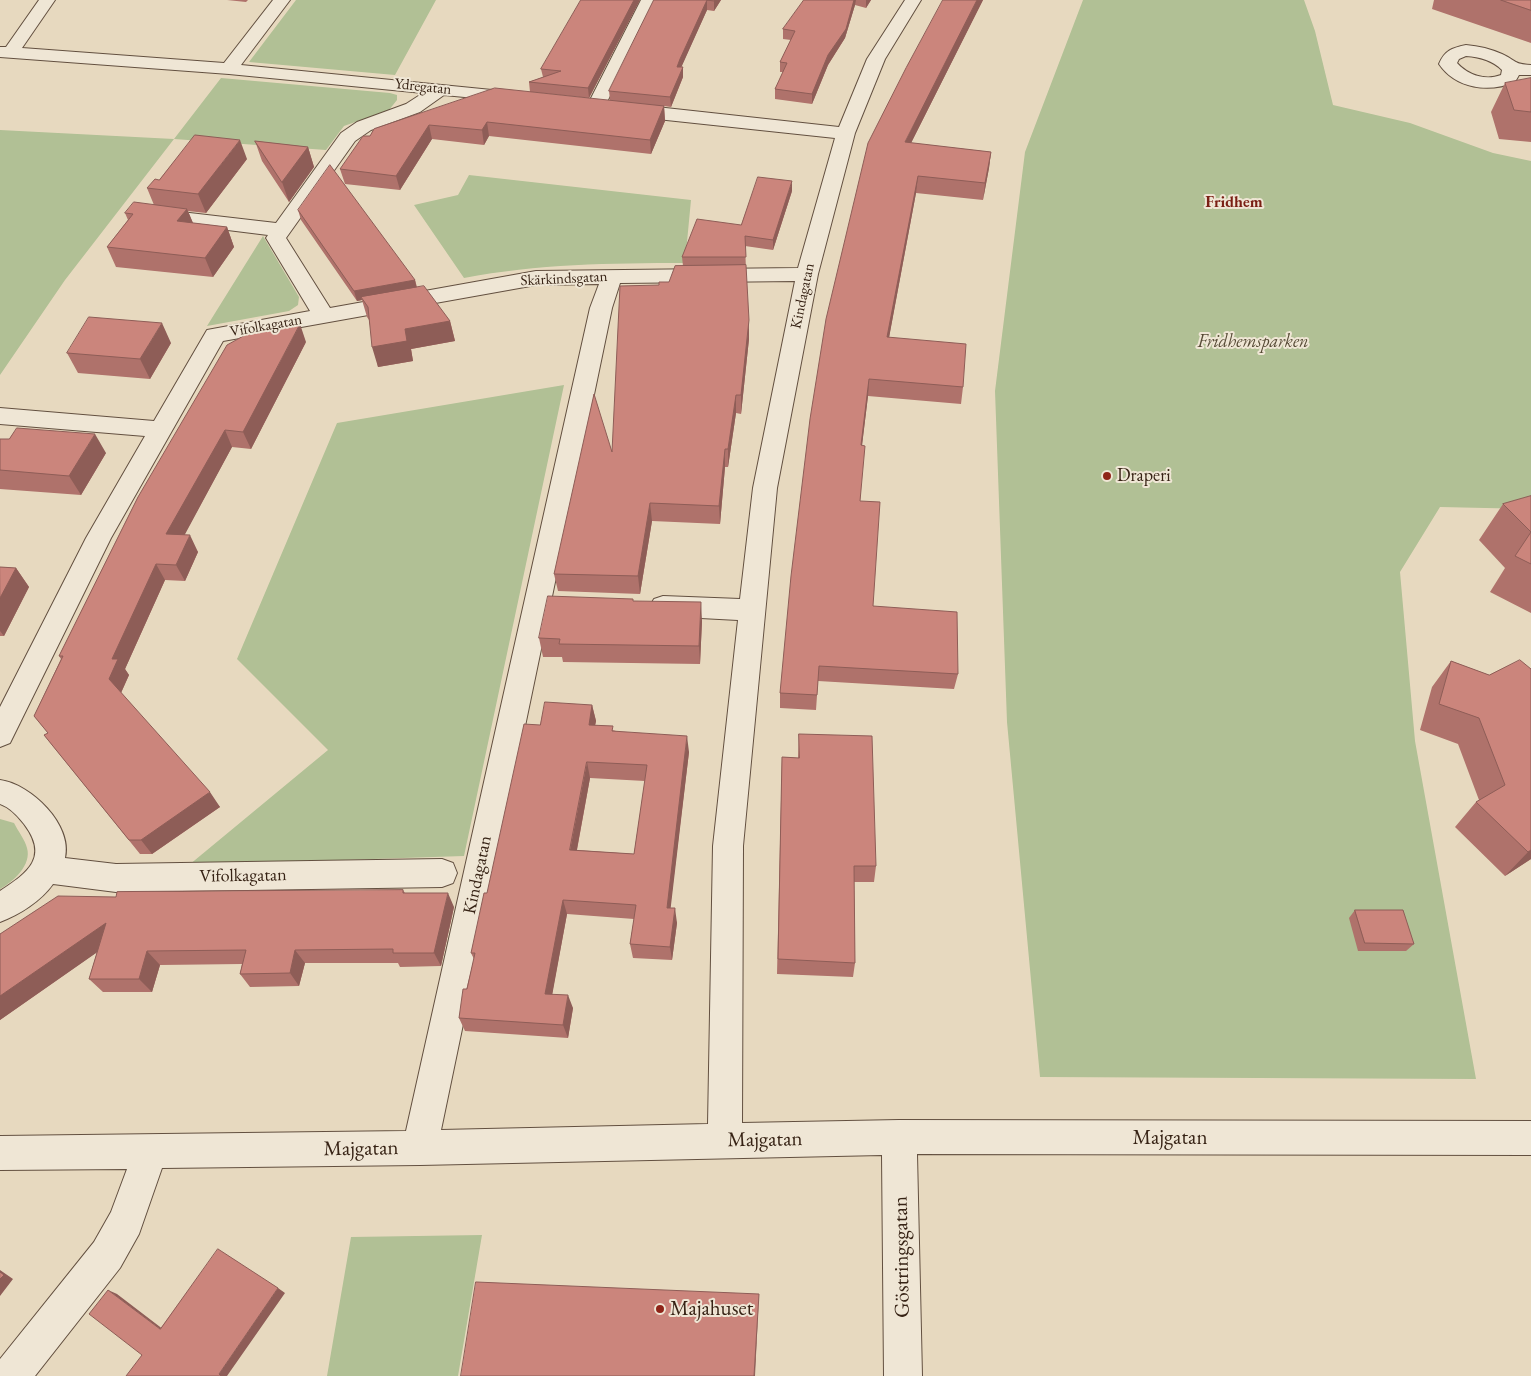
<!DOCTYPE html>
<meta charset="utf-8">
<style>
body{margin:0}
canvas{display:block;background:#e7d9bf}
</style>
<canvas width="1531" height="1376"></canvas>
<script>
const g = document.querySelector('canvas').getContext('2d');
g.lineJoin = 'round';
function fillPath(path, color) { g.fillStyle = color; g.fill(path, 'evenodd'); }
function stroke(path, color, width, dash) { g.strokeStyle = color; g.lineWidth = width; g.lineCap = dash ? 'butt' : 'round'; g.setLineDash(dash || []); g.stroke(path); }
function label(font, color, halo, rows, align = 'center') {
  g.font = font + ' "EB Garamond",serif'; g.lineWidth = 4; g.setLineDash([]); g.textBaseline = 'middle'; g.strokeStyle = halo; g.fillStyle = color; for (const [text, x, y, turn = 0] of rows) {
    g.save(); g.translate(x, y); g.rotate((+turn || 0) * Math.PI / 180); g.textAlign = isNaN(turn) ? turn : align; if (halo) g.strokeText(text, 0, 0); g.fillText(text, 0, 0); g.restore();
  }
}
const green = new Path2D(`
 M 296,0 L 436,0 L 395,75 L 249,62 Z
 M 1083,0 L 1304,0 L 1315,31 L 1333,105 L 1410,123 L 1493,153 L 1531,161 L 1531,509 L 1440,507 L 1400,572 L 1415,741 L 1476,1079 L 1040,1077 L 1007,722 L 995,391 L 1025,152 Z
 M 221,78 L 390,93 L 397,95 L 397,100 L 389,110 L 344,126 L 326,150 L 174,139 L 65,280 L 0,375 L 0,130 L 174,139 Z
 M 469,175 L 691,200 L 685,263 C 611,263 537,264 464,278 L 414,205 L 458,195 Z
 M 263,236 L 299,297 L 298,305 L 289,311 L 207,326 Z
 M 564,385 L 464,856 L 189,865 L 328,750 L 237,659 L 337,423 Z
 M 0,819 L 14,823 C 18,831 25,840 27,848 C 32,865 13,882 0,889 Z
 M 482,1235 L 458,1376 L 327,1376 L 351,1237 Z`);
const minor = new Path2D(`
 M 39,0 L 55,0 L 22,48 L 224,63 L 273,0 L 290,0 L 241,65 L 522,93 L 525,97 L 522,101 L 516,102 L 444,95 L 420,112 L 371,130 L 355,141 L 286,238 L 330,308 L 536,271 L 798,268 L 835,138 L 629,116 L 622,114 L 620,110 L 622,106 L 629,104 L 839,127 L 867,59 L 905,0 L 921,0 L 885,59 L 855,133 L 818,274 L 777,488 L 743,846 L 742,1123 L 899,1120 L 1531,1121 L 1531,1155 L 917,1154 L 922,1376 L 884,1376 L 882,1155 L 420,1165 L 162,1168 L 139,1234 L 120,1268 L 35,1376 L 0,1376 L 0,1359 L 94,1242 L 111,1212 L 127,1169 L 0,1170 L 0,1136 L 406,1131 L 590,308 L 599,284 L 536,285 L 223,341 L 111,538 L 10,743 L 0,747 L 0,707 L 86,538 L 145,436 L 0,424 L 0,408 L 154,421 L 207,330 L 310,311 L 266,238 L 268,235 L 155,221 L 148,219 L 145,215 L 148,211 L 155,209 L 276,223 L 341,133 L 357,122 L 406,104 L 423,93 L 229,74 L 0,57 L 0,47 L 6,47 ZM 795,281 L 753,488 L 740,599 L 663,596 L 654,599 L 650,606 L 654,613 L 663,616 L 738,620 L 713,846 L 708,1124 L 441,1130 L 612,308 L 620,283 Z
 M 641,0 L 657,0 L 605,106 L 603,110 L 596,112 L 589,110 L 587,106 Z
 M 1466,45 C 1479,46 1491,49 1502,54 C 1517,61 1513,64 1531,65 L 1531,75 L 1519,75 L 1515,82 C 1489,93 1456,89 1439,64 C 1445,50 1452,48 1466,45 ZM 1466,56 C 1480,57 1492,60 1502,70 L 1501,75 C 1485,81 1468,75 1457,63 L 1459,59 Z
 M 0,780 C 31,784 73,825 65,858 L 116,864 L 442,859 L 453,863 L 457,873 L 453,883 L 442,887 L 116,892 L 53,884 C 41,901 19,915 0,922 L 0,891 C 29,872 49,857 24,824 C 18,816 9,807 0,804 Z`);
const wall = new Path2D(`
 M 227,0 L 248,0 L 246,2 Z
 M 581,0 L 640,0 L 589,98 L 530,92 L 529,82 L 543,77 L 541,69 Z
 M 654,0 L 721,0 L 714,11 L 707,10 L 681,67 L 683,67 L 683,77 L 671,107 L 664,106 L 665,121 L 651,154 L 489,136 L 484,145 L 432,139 L 400,190 L 345,184 L 340,169 L 370,136 L 374,129 L 610,100 L 609,91 Z
 M 804,0 L 871,0 L 866,8 L 855,5 L 845,38 L 828,65 L 812,104 L 775,99 L 775,89 L 783,72 L 780,72 L 780,62 L 791,40 L 783,39 L 783,29 Z
 M 943,0 L 983,0 L 911,143 L 991,152 L 989,168 L 983,200 L 916,193 L 889,337 L 963,387 L 961,404 L 868,396 L 862,445 L 860,501 L 873,606 L 958,674 L 954,689 L 818,681 L 816,710 L 780,708 L 780,693 Z
 M 1434,0 L 1531,0 L 1531,43 L 1432,9 Z
 M 1531,78 L 1531,142 L 1499,139 L 1491,112 L 1505,83 Z
 M 255,141 L 308,147 L 314,167 L 289,202 L 262,161 Z
 M 247,159 L 206,213 L 188,211 L 193,223 L 227,227 L 234,247 L 213,277 L 116,267 L 107,247 L 128,220 L 125,213 L 154,205 L 147,188 L 159,180 Z
 M 792,191 L 773,250 L 745,246 L 749,339 L 741,414 L 736,413 L 728,467 L 725,467 L 720,524 L 652,521 L 640,594 L 558,591 L 554,574 L 612,452 L 659,285 L 669,282 L 683,266 L 682,257 L 741,225 Z
 M 298,210 L 415,280 L 417,287 L 450,321 L 455,341 L 411,349 L 413,361 L 378,367 L 369,320 L 367,317 L 362,300 L 357,301 L 301,220 Z
 M 306,342 L 251,449 L 232,447 L 184,535 L 198,552 L 185,581 L 165,580 L 125,669 L 129,675 L 121,693 L 220,807 L 152,854 L 140,854 L 44,735 L 48,733 L 34,716 L 61,659 L 59,656 L 138,497 Z
 M 171,343 L 150,379 L 78,373 L 67,353 Z
 M 0,439 L 106,453 L 81,495 L 0,489 Z
 M 1531,496 L 1531,613 L 1490,592 L 1505,568 L 1479,540 L 1503,504 Z
 M 0,567 L 16,568 L 29,587 L 4,636 L 0,636 Z
 M 633,601 L 702,621 L 700,664 L 563,662 L 562,657 L 543,657 L 539,638 Z
 M 1451,661 L 1489,675 L 1531,669 L 1531,859 L 1505,876 L 1455,827 L 1476,802 L 1479,800 L 1458,744 L 1420,730 L 1432,687 Z
 M 592,705 L 596,721 L 595,725 L 689,752 L 670,908 L 677,923 L 672,960 L 633,958 L 630,944 L 634,919 L 567,914 L 552,994 L 573,1008 L 568,1038 L 465,1031 L 459,1018 L 474,959 L 471,953 L 540,725 ZM 590,778 L 645,781 L 634,854 L 577,850 Z
 M 799,734 L 876,866 L 874,882 L 854,882 L 855,963 L 853,977 L 777,974 L 782,757 L 798,758 Z
 M 403,890 L 405,893 L 454,907 L 441,966 L 400,967 L 398,963 L 305,963 L 299,986 L 250,987 L 240,974 L 242,964 L 160,965 L 152,992 L 103,992 L 89,979 L 97,952 L 0,1020 L 0,934 L 116,897 Z
 M 1355,910 L 1414,944 L 1406,951 L 1358,951 L 1349,918 Z`);
const shadedWall = new Path2D(`
 M 634,0 L 640,0 L 589,98 L 588,88 Z
 M 707,0 L 707,10 L 681,68 L 677,67 L 680,59 Z
 M 715,0 L 721,0 L 714,11 L 714,1 Z
 M 854,0 L 856,0 L 855,5 L 845,38 L 828,65 L 812,104 L 812,94 L 828,55 Z
 M 866,0 L 871,0 L 866,8 Z
 M 977,0 L 983,0 L 903,159 L 905,142 Z
 M 683,67 L 683,77 L 671,107 L 670,97 Z
 M 664,106 L 665,121 L 651,154 L 650,140 Z
 M 487,122 L 489,136 L 484,145 L 482,130 Z
 M 429,125 L 432,139 L 400,190 L 396,176 Z
 M 240,140 L 247,159 L 206,213 L 198,194 Z
 M 308,147 L 314,167 L 289,202 L 282,182 Z
 M 991,152 L 989,168 L 983,200 L 985,183 Z
 M 918,176 L 916,193 L 886,354 L 887,337 Z
 M 792,181 L 792,191 L 773,250 L 773,240 Z
 M 187,209 L 195,228 L 177,221 Z
 M 227,227 L 234,247 L 213,277 L 205,258 Z
 M 415,280 L 417,290 L 361,297 L 362,300 L 357,301 L 354,291 Z
 M 749,320 L 749,339 L 741,414 L 741,395 Z
 M 450,321 L 455,341 L 411,349 L 413,361 L 378,367 L 372,347 L 405,329 Z
 M 162,323 L 171,343 L 150,379 L 140,359 Z
 M 300,324 L 306,342 L 251,449 L 243,432 Z
 M 869,379 L 868,396 L 860,462 L 861,445 Z
 M 736,395 L 736,413 L 728,467 L 728,449 Z
 M 225,430 L 232,447 L 176,551 L 166,534 Z
 M 95,434 L 106,453 L 81,495 L 69,476 Z
 M 725,449 L 725,467 L 720,524 L 719,506 Z
 M 650,503 L 652,521 L 640,594 L 638,576 Z
 M 190,535 L 198,552 L 185,581 L 176,565 Z
 M 156,564 L 165,580 L 125,669 L 129,675 L 120,695 L 109,679 L 112,659 Z
 M 16,568 L 29,587 L 4,636 L 0,631 L 0,598 Z
 M 701,602 L 702,621 L 700,664 L 699,646 Z
 M 592,705 L 596,721 L 592,741 L 589,725 Z
 M 687,736 L 689,752 L 669,922 L 667,908 Z
 M 587,762 L 590,778 L 574,865 L 570,850 Z
 M 210,792 L 220,807 L 152,854 L 141,840 Z
 M 1531,850 L 1531,859 L 1505,876 L 1528,852 Z
 M 448,893 L 454,907 L 441,966 L 434,953 Z
 M 563,900 L 567,914 L 550,1007 L 545,994 Z
 M 675,908 L 677,923 L 672,960 L 670,947 Z
 M 106,923 L 119,937 L 0,1020 L 0,996 Z
 M 295,950 L 305,963 L 299,986 L 290,973 Z
 M 147,951 L 160,965 L 152,992 L 139,979 Z
 M 568,995 L 573,1008 L 568,1038 L 563,1025 Z
 M 0,1270 L 13,1279 L 0,1296 Z
 M 278,1288 L 285,1293 L 227,1376 L 221,1376 L 219,1374 Z
 M 108,1290 L 117,1294 L 168,1333 L 160,1329 Z
 M 759,1294 L 755,1376 L 754,1376 Z`);
const building = new Path2D(`
 M 581,0 L 634,0 L 588,88 L 529,82 L 561,71 L 541,69 Z
 M 654,0 L 715,0 L 714,1 L 707,0 L 680,59 L 677,67 L 683,67 L 670,97 L 609,91 Z
 M 804,0 L 854,0 L 846,29 L 828,55 L 812,94 L 775,89 L 787,63 L 780,62 L 795,31 L 783,29 Z
 M 943,0 L 977,0 L 905,142 L 991,152 L 985,183 L 918,176 L 887,337 L 966,344 L 963,387 L 869,379 L 861,445 L 865,446 L 860,501 L 880,502 L 873,606 L 957,612 L 958,674 L 819,666 L 817,695 L 780,693 L 791,576 L 810,419 L 826,319 L 868,143 L 906,68 Z
 M 1501,0 L 1531,0 L 1531,10 Z
 M 1531,78 L 1531,112 L 1514,110 L 1505,83 Z
 M 495,88 L 664,106 L 650,140 L 487,122 L 482,130 L 429,125 L 396,176 L 340,169 L 363,136 L 370,136 L 374,129 Z
 M 195,135 L 240,140 L 198,194 L 147,188 L 155,179 L 159,180 Z
 M 255,141 L 308,147 L 282,182 Z
 M 330,165 L 415,280 L 354,291 L 298,210 Z
 M 758,177 L 792,181 L 773,240 L 745,236 L 746,257 L 682,257 L 697,219 L 741,225 Z
 M 134,202 L 187,209 L 177,221 L 227,227 L 205,258 L 107,247 L 133,214 L 125,213 Z
 M 746,265 L 749,320 L 741,395 L 736,395 L 728,449 L 725,449 L 719,506 L 650,503 L 638,576 L 554,574 L 594,394 L 612,452 L 620,286 L 659,285 L 659,282 L 669,282 L 675,266 Z
 M 424,286 L 450,321 L 405,329 L 407,341 L 372,347 L 368,307 L 361,297 Z
 M 89,317 L 162,323 L 140,359 L 67,353 Z
 M 300,324 L 243,432 L 225,430 L 166,534 L 190,535 L 176,565 L 156,564 L 112,659 L 118,659 L 109,679 L 210,792 L 141,840 L 129,840 L 44,735 L 48,733 L 34,716 L 63,656 L 59,656 L 138,497 L 227,345 L 247,334 Z
 M 17,428 L 95,434 L 69,476 L 0,470 L 0,439 L 9,439 Z
 M 1531,496 L 1531,564 L 1515,556 L 1531,532 L 1503,504 Z
 M 0,567 L 16,568 L 0,598 Z
 M 548,596 L 633,599 L 633,601 L 701,602 L 699,646 L 559,644 L 560,639 L 539,638 Z
 M 1520,660 L 1531,669 L 1531,850 L 1528,852 L 1476,802 L 1505,785 L 1479,718 L 1439,704 L 1451,661 L 1489,675 Z
 M 545,702 L 592,705 L 589,725 L 613,726 L 612,731 L 687,736 L 667,908 L 675,908 L 670,947 L 630,944 L 636,905 L 563,900 L 545,994 L 568,995 L 563,1025 L 459,1018 L 463,989 L 467,989 L 475,953 L 471,953 L 484,893 L 487,893 L 524,724 L 540,725 ZM 587,762 L 647,765 L 634,854 L 570,850 Z
 M 799,734 L 872,736 L 876,866 L 854,866 L 855,963 L 778,959 L 782,757 L 799,758 Z
 M 403,890 L 403,893 L 448,893 L 434,953 L 393,953 L 393,949 L 295,950 L 290,973 L 240,974 L 246,950 L 147,951 L 139,979 L 89,979 L 106,923 L 0,996 L 0,934 L 58,896 L 116,897 L 117,892 Z
 M 1355,910 L 1403,910 L 1414,944 L 1365,943 Z
 M 218,1249 L 278,1288 L 219,1374 L 221,1376 L 126,1376 L 142,1355 L 89,1314 L 108,1290 L 160,1329 Z
 M 0,1272 L 4,1275 L 0,1279 Z
 M 476,1282 L 759,1294 L 754,1376 L 461,1376 Z`);
const markers = [
 [1107,476,5,"#8f2418"],
 [660,1309,5,"#8f2418"]
];
const farStreetnames = [
 ["Ydregatan",423,87,6],
 ["Skärkindsgatan",564,279,-3],
 ["Kindagatan",803,296,-78],
 ["Vifolkagatan",266,326,-10]
];
const farNeighbourhoodnames = [
 ["Fridhem",1234,203]
];
const parkNames = [
 ["Fridhemsparken",1253,342]
];
const poiNames = [
 ["Draperi",1117,476]
];
const streetNames = [
 ["Kindagatan",478,875,-78],
 ["Vifolkagatan",243,876,-1]
];
const nearStreetnames = [
 ["Majgatan",1170,1138],
 ["Majgatan",765,1140,-1],
 ["Majgatan",361,1149,-1],
 ["Göstringsgatan",902,1257,-91]
];
const nearPoinames = [
 ["Majahuset",670,1309]
];
fillPath(green, '#b1c095');
stroke(minor, '#635040', 2);
fillPath(minor, '#efe6d5');
fillPath(wall, '#af726b');
fillPath(shadedWall, '#8e5d57');
fillPath(building, '#cb857c');
stroke(building, '#8e5d57', 1);
for (const [x, y, r, color] of markers) { const dot = new Path2D(); dot.arc(x, y, r, 0, 2 * Math.PI); g.fillStyle = color; g.fill(dot); stroke(dot, '#efe6d5', 2); }
label('15px', '#372315', '#efe6d5', farStreetnames);
label('bold 16px', '#7a1f14', '#efe6d5', farNeighbourhoodnames);
label('italic 18px', '#564a35', '#efe6d5', parkNames);
label('18px', '#372315', '#efe6d5', poiNames, 'left');
label('18px', '#372315', '#efe6d5', streetNames);
label('21px', '#372315', '#efe6d5', nearStreetnames);
label('21px', '#372315', '#efe6d5', nearPoinames, 'left');
</script>
